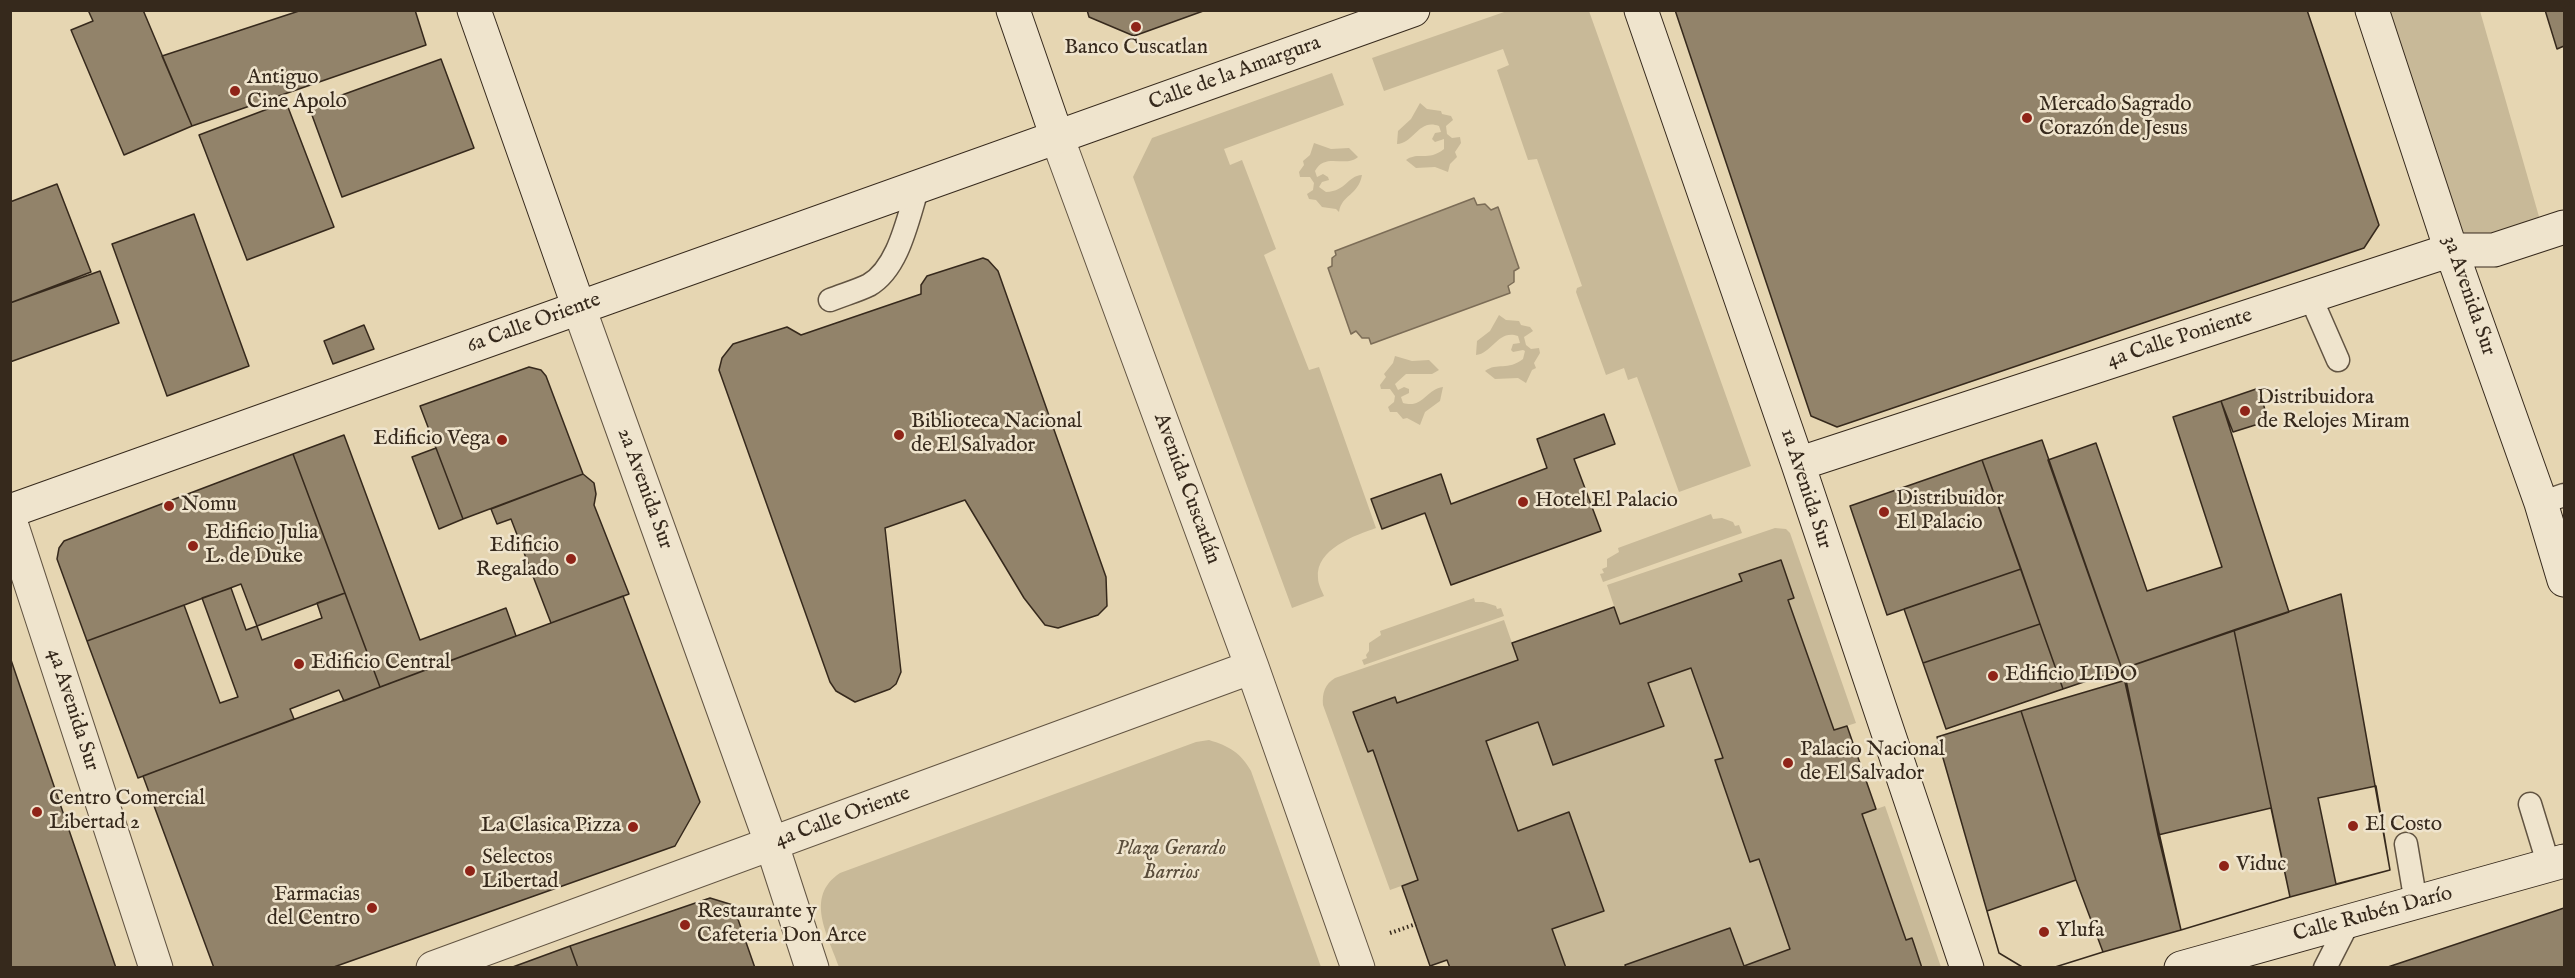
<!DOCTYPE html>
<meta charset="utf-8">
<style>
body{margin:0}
#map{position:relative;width:2575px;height:978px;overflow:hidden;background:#e6d6b2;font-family:"IM FELL English",serif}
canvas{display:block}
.frame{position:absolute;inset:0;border:12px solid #36291c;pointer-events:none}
</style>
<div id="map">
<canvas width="2575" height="978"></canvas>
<div class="frame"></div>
</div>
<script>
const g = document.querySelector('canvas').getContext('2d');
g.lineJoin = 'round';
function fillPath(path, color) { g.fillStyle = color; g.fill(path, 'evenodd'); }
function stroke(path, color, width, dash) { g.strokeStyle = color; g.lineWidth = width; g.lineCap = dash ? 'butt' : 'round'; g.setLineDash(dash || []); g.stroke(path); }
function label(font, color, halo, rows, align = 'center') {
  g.font = font + ' "IM FELL English",serif'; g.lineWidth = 5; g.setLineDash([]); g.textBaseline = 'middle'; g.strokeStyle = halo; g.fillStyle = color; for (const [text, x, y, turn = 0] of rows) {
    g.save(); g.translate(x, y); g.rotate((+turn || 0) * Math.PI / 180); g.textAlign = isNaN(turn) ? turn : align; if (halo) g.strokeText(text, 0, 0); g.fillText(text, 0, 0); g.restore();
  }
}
const green = new Path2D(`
 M 1507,11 L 1589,11 L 1751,466 L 1679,492 L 1637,377 L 1628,380 L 1624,368 L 1606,375 L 1576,292 L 1577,288 L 1582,286 L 1537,159 L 1528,160 L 1497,70 L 1509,65 L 1503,49 L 1384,91 L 1372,58 Z
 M 2372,11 L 2480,11 L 2544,234 L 2451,250 Z
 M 1332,73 L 1344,105 L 1224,149 L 1230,165 L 1242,160 L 1276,249 L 1264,255 L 1309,370 L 1319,367 L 1376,528 C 1356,535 1315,549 1318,578 C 1318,584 1322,591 1324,596 L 1292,608 L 1133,177 L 1152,138 Z
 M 1420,103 L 1427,109 L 1441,111 L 1442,114 L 1451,116 L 1453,120 L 1446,126 L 1447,134 L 1452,138 L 1460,137 L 1461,143 L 1455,152 L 1457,157 L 1450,164 L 1448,172 L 1435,167 L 1416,168 L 1406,160 C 1418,151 1428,162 1444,149 L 1444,139 L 1435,142 L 1432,139 L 1435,133 L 1441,132 L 1439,126 C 1419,118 1414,143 1397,144 L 1398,131 L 1411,119 Z
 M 1314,143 L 1331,149 L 1349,148 L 1358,157 C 1345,168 1325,152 1315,171 L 1317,177 L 1323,174 L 1328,177 L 1329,180 L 1322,182 L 1319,187 L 1326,192 C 1347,191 1347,176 1362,175 C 1358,196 1342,194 1339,212 L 1336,209 L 1322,207 L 1316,200 L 1309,199 L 1307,194 L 1313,190 L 1314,183 L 1310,177 L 1300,177 L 1299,172 L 1304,165 L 1303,161 L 1310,155 Z
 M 1499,315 L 1506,320 L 1519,321 L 1521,325 L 1530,327 L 1533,331 L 1524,337 L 1526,345 L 1531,349 L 1539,348 L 1540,353 L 1534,363 L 1536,368 L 1532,370 L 1526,383 L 1518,378 L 1495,379 L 1485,371 C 1497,362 1508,371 1523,359 L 1525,351 L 1523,350 L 1513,352 L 1511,350 L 1513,344 L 1520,343 L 1518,336 C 1498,329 1493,353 1476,355 L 1477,341 L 1490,331 Z
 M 1395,356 L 1412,361 L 1429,360 L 1439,370 L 1432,374 L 1406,374 L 1395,384 L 1398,390 L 1404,387 L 1409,389 L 1409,393 L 1401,397 L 1403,403 C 1423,409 1426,389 1443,387 L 1440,401 L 1425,412 L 1420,425 L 1407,418 L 1403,419 L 1397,412 L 1390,412 L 1388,407 L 1394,402 L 1395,396 L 1390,389 L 1381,389 L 1380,385 L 1386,377 L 1384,374 L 1393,363 Z
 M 1711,514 L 1713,519 L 1722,518 L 1733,522 L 1735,526 L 1739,525 L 1742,533 L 1603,582 L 1600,574 L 1604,573 L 1602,569 L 1607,567 L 1607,559 L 1619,552 L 1618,548 Z
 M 1775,528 L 1786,529 L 1790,533 L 1856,723 L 1834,730 L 1788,600 L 1794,598 L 1781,560 L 1739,575 L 1742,581 L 1620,624 L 1607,585 Z
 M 1474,598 L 1475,602 L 1483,602 L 1496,606 L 1497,609 L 1501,608 L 1504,616 L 1364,665 L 1362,660 L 1367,658 L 1366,655 L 1369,651 L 1369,643 L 1381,635 L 1380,631 Z
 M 1504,620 L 1518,660 L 1397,703 L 1395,697 L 1368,752 L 1373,750 L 1418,880 L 1390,890 L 1323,705 C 1322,693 1325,684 1335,678 Z
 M 1691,668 L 1723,758 L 1715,761 L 1750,862 L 1759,859 L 1790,949 L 1744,966 L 1730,928 L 1625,965 L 1626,967 L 1566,967 L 1552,929 L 1603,911 L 1569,813 L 1518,831 L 1486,741 L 1538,722 L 1553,765 L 1663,727 L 1648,683 Z
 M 1209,740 C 1229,746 1241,753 1251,771 L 1321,967 L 839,967 C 828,935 804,897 840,873 L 1196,742 Z
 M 1885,806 L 1941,967 L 1922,967 L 1912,938 L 1906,940 L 1862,814 Z`);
const water = new Path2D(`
 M 1474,198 L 1477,205 L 1485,204 L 1491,210 L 1498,207 L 1519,268 L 1514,271 L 1514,282 L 1508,286 L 1510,293 L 1371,344 L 1369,338 L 1362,338 L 1356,331 L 1351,334 L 1328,268 L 1332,266 L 1332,258 L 1336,255 L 1335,251 Z`);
const building = new Path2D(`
 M 88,10 L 143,10 L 192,126 L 124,155 L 71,30 L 93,21 Z
 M 302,10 L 415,10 L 426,45 L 192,126 L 162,56 Z
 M 1087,10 L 1206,10 L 1134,36 L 1089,17 Z
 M 1675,10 L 2307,10 L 2379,225 L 2364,248 L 1837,427 L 1811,416 Z
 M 2545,10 L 2564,10 L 2564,46 L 2557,49 Z
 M 441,59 L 474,148 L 342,197 L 309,107 Z
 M 286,102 L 334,227 L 247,260 L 199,135 Z
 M 57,184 L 91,272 L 10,303 L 10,202 Z
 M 194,214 L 249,366 L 167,396 L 112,244 Z
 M 983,258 L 988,260 L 998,271 L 1106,577 L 1107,606 L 1098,615 L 1058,628 L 1045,625 L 1024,598 L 965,500 L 885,528 L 901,672 L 896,684 L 890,689 L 855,702 L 836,691 L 830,682 L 719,370 L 722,358 L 733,344 L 787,327 L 801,335 L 921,294 L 921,285 L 927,276 Z
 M 100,271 L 119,323 L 10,362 L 10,303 Z
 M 364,325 L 374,349 L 333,364 L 324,341 Z
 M 529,367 L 541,370 L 546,376 L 583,474 L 463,519 L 420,406 Z
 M 2259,388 L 2268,421 L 2233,432 L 2221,401 Z
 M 2221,401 L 2289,612 L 2122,669 L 2048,460 L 2096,443 L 2147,591 L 2222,567 L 2173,417 Z
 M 1604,414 L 1615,444 L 1574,459 L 1601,531 L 1451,585 L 1425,513 L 1382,529 L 1371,499 L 1441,474 L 1451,504 L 1547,468 L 1537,439 Z
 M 344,435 L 420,640 L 506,608 L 516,636 L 380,687 L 293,454 Z
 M 2042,440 L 2122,669 L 2063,689 L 1982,460 Z
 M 436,448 L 463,519 L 439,529 L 412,457 Z
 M 293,454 L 345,593 L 257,626 L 241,584 L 87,641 L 57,559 L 59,548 L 64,541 Z
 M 1982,460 L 2021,569 L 1887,615 L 1850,506 Z
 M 583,474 L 594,483 L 596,494 L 594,505 L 629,594 L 551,623 L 511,519 L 497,524 L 491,509 Z
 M 1781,560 L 1794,598 L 1788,600 L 1834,730 L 1847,726 L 1876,809 L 1862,814 L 1906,940 L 1912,938 L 1922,968 L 1626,968 L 1625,965 L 1730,928 L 1744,966 L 1790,949 L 1759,859 L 1750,862 L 1715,760 L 1723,758 L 1691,668 L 1648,683 L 1664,726 L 1553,765 L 1538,722 L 1486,741 L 1518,831 L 1569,812 L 1604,911 L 1552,929 L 1566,968 L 1450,968 L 1447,960 L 1430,966 L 1402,886 L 1418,880 L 1373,750 L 1368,752 L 1353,712 L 1395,697 L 1397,703 L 1518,660 L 1512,643 L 1614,607 L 1620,624 L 1742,581 L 1739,574 Z
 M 2021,569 L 2040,624 L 1923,663 L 1904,609 Z
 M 231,588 L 246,630 L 257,626 L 262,640 L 322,618 L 317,603 L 345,593 L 380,687 L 344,701 L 339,690 L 290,709 L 294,719 L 138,778 L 87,641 L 184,605 L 220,703 L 238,697 L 202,598 Z
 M 2341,594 L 2390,870 L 2290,897 L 2234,630 Z
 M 623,596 L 700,802 L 675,846 L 331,968 L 214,968 L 143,776 Z
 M 2040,624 L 2063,689 L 1946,729 L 1923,663 Z
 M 2234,630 L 2290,897 L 2181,930 L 2122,669 Z
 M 10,657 L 116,968 L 10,968 Z
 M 2126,680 L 2158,835 L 2181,930 L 2103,952 L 2076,880 L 2021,711 Z
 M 2021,711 L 2076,880 L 2103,952 L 2052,968 L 2024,968 L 1999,953 L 1937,737 Z
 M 2376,786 L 2390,870 L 2336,884 L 2318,798 Z
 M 2271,808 L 2290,897 L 2181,930 L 2158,835 Z
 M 2076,880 L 2103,952 L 2052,968 L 2024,968 L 1999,953 L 1987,911 Z
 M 710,898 L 733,905 L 755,968 L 578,968 L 570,946 Z
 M 2564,908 L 2564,968 L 2385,968 Z
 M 570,946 L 578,968 L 510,968 Z`);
const path = new Path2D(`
 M 1390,933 L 1416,924`);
const lane = new Path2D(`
 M 2310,296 L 2338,360
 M 830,300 C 842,295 857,291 869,285 C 899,268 908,217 918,187
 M 2541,503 L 2564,495
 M 2530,804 L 2549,866
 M 2406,844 L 2416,903
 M 2325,968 L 2349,921`);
const street = new Path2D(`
 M 1057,137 L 1252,667 L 1358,968
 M 579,308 L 772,845 L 812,968
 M 10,520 L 156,968
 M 433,968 L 1252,667`);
const secondary = new Path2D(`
 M 474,10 L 579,308
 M 1013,10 L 1057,137
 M 1641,10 L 1798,464 L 1967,968
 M 2372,10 L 2451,250 L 2541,503 L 2564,580
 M 1798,464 L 2451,250 L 2494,250 L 2564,227
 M 10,511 L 1413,10
 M 2181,968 L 2564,861`);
const markers = [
 [1136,27,6,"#8f2418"],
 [235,91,6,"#8f2418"],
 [2027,118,6,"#8f2418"],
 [2245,411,6,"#8f2418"],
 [899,435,6,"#8f2418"],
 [502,440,6,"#8f2418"],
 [1523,502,6,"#8f2418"],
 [169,506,6,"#8f2418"],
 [1884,512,6,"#8f2418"],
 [193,546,6,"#8f2418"],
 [571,559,6,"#8f2418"],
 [299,664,6,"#8f2418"],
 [1993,676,6,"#8f2418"],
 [1788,763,6,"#8f2418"],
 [37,812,6,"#8f2418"],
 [2353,826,6,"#8f2418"],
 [633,827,6,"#8f2418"],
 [2224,866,6,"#8f2418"],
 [470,871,6,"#8f2418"],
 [372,908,6,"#8f2418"],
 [685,925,6,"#8f2418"],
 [2044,932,6,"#8f2418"]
];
const poiNames = [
 ["Banco Cuscatlan",1136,49,"center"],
 ["Antiguo",247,79],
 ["Cine Apolo",247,103],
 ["Mercado Sagrado",2039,106],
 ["Corazón de Jesus",2039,130],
 ["Distribuidora",2257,399],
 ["de Relojes Miram",2257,423],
 ["Biblioteca Nacional",911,423],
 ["de El Salvador",911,447],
 ["Edificio Vega",490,440,"right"],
 ["Distribuidor",1896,500],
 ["El Palacio",1896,524],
 ["Hotel El Palacio",1535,502],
 ["Nomu",181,506],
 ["Edificio Julia",205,534],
 ["L. de Duke",205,558],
 ["Edificio",559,547,"right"],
 ["Regalado",559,571,"right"],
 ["Edificio Central",311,664],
 ["Edificio LIDO",2005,676],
 ["Palacio Nacional",1800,751],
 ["de El Salvador",1800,775],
 ["Centro Comercial",49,800],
 ["Libertad 2",49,824],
 ["El Costo",2365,826],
 ["La Clasica Pizza",621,827,"right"],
 ["Selectos",482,859],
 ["Libertad",482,883],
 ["Viduc",2236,866],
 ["Farmacias",360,896,"right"],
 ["del Centro",360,920,"right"],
 ["Restaurante y",697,913],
 ["Cafeteria Don Arce",697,937],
 ["Ylufa",2056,932]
];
const streetNames = [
 ["Calle de la Amargura",1235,74,-20],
 ["3a Avenida Sur",2468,296,71],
 ["6a Calle Oriente",534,324,-20],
 ["4a Calle Poniente",2180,339,-18],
 ["2a Avenida Sur",644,489,70],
 ["Avenida Cuscatlán",1186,489,70],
 ["1a Avenida Sur",1805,489,72],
 ["4a Avenida Sur",72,710,72],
 ["4a Calle Oriente",843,818,-20],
 ["Calle Rubén Darío",2373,915,-15]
];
const parkNames = [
 ["Plaza Gerardo",1171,850],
 ["Barrios",1171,874]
];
fillPath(green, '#c8b998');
fillPath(water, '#aa9b7f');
stroke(water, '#7c6d57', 1.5);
fillPath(building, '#92836a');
stroke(building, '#36291c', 1.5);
stroke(lane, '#625442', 25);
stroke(street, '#625442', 35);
stroke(secondary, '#36291c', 35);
stroke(path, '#36291c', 4, [1.5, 3]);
stroke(lane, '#efe4cd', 22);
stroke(street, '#efe4cd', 33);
stroke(secondary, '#efe4cd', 33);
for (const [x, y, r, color] of markers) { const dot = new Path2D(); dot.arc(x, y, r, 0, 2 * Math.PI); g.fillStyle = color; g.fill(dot); stroke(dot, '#efe4cd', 2); }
label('21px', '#36291c', '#efe4cd', poiNames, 'left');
label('21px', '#36291c', '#efe4cd', streetNames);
label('italic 21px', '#5a4d3b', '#efe4cd', parkNames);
</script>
